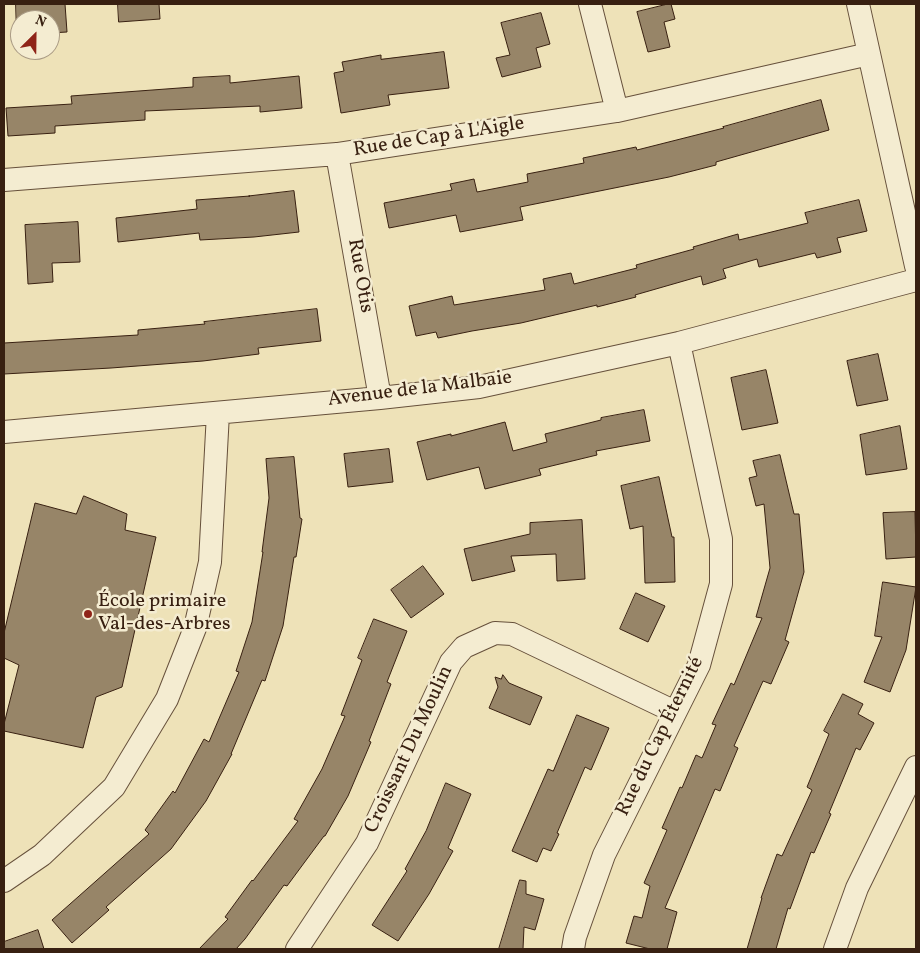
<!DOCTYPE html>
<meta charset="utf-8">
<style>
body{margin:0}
#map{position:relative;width:920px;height:953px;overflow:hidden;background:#eee2b8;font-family:Vollkorn,serif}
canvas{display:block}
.frame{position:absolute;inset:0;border:5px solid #382011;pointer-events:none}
.north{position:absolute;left:10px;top:10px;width:50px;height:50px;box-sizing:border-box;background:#f4ecd1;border:1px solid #a99a84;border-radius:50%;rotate:23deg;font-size:14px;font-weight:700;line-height:20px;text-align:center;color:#382011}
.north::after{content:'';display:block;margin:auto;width:18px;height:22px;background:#8f2418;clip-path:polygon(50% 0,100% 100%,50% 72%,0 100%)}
</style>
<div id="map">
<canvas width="920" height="953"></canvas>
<div class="frame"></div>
<div class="north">N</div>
</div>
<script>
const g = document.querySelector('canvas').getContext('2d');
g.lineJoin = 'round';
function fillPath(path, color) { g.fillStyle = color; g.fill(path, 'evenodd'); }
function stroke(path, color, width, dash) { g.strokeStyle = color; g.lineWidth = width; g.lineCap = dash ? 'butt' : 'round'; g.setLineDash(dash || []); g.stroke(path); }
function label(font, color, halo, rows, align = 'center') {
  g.font = font + ' Vollkorn,serif'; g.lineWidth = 5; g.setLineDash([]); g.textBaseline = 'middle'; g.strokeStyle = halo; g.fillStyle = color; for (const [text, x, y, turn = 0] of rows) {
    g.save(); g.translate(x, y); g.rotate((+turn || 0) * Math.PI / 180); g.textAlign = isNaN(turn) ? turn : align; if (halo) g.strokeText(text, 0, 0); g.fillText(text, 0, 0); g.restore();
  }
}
const building = new Path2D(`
 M 16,4 L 65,4 L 67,32 L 50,33 L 50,20 L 20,20 L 20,35 L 17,35 Z
 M 118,4 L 159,4 L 160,19 L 119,22 Z
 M 668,4 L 671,4 L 675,19 L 664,22 L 670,47 L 648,52 L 637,12 Z
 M 541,13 L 550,44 L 536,48 L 541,67 L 502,77 L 496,58 L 510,55 L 501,23 Z
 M 444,52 L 449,88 L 388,95 L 390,105 L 341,113 L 334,73 L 344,71 L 342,62 L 381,55 L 381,59 Z
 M 230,76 L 230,83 L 299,76 L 302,108 L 260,112 L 260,106 L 145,111 L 145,120 L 55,126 L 55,133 L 8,136 L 6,108 L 72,104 L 71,96 L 193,87 L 193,78 Z
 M 821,100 L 829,130 L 716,162 L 716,165 L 669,177 L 520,207 L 523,220 L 460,232 L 456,215 L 389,228 L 384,203 L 452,190 L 450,184 L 474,179 L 477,192 L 528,182 L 527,174 L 584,163 L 583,158 L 636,147 L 637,150 L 724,128 L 723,127 Z
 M 294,191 L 299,232 L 254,237 L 200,240 L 199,233 L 118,242 L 116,218 L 197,209 L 196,200 L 250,196 L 249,196 Z
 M 859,200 L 867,231 L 837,238 L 841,252 L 817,258 L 815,253 L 759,267 L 757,259 L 723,269 L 726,278 L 703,285 L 701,276 L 635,295 L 636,297 L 597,307 L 597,305 L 521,323 L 472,331 L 438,338 L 436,332 L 416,336 L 409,306 L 452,296 L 454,305 L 545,290 L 543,279 L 571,273 L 574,284 L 637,268 L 636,265 L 694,249 L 693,247 L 738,234 L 739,240 L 808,223 L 805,213 Z
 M 78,222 L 80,262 L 52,263 L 53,282 L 28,284 L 25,225 Z
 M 317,309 L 321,341 L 258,348 L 259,354 L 203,361 L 111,368 L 4,374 L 4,343 L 138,335 L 138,330 L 205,324 L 204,322 Z
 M 878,354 L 888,400 L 857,406 L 847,361 Z
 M 766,370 L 778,423 L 742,430 L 731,378 Z
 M 644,410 L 650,441 L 596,451 L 597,455 L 539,469 L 541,475 L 485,489 L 479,467 L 427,480 L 417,442 L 451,434 L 451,436 L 505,422 L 513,451 L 547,442 L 545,434 L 601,420 L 601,418 Z
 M 900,426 L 907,469 L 866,475 L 860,435 Z
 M 389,449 L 393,482 L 348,487 L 344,454 Z
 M 780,455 L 794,514 L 799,514 L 804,572 L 785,640 L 789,642 L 771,684 L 763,681 L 734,746 L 738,748 L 720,791 L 715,789 L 665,908 L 677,912 L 667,949 L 650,949 L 626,943 L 634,916 L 642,918 L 650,886 L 644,883 L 667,830 L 662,828 L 680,787 L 682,788 L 696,755 L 702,758 L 716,725 L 712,724 L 731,683 L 734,685 L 762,618 L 756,617 L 770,568 L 764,504 L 756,506 L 749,478 L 757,476 L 753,461 Z
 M 294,457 L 300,518 L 302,519 L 296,557 L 294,557 L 283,626 L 265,681 L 262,680 L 231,754 L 232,754 L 206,801 L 171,849 L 106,907 L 109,910 L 72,943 L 52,920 L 149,834 L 145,830 L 173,791 L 175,793 L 204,739 L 209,742 L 239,672 L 236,671 L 252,622 L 263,552 L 262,552 L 269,498 L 266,459 Z
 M 659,477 L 672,537 L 674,537 L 675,582 L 645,583 L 643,526 L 630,529 L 621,486 Z
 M 84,496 L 127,514 L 125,530 L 156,537 L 122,687 L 96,697 L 83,748 L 4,731 L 4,724 L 19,665 L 4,658 L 4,633 L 35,503 L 76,514 Z
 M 915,512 L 916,557 L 886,559 L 883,513 Z
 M 582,520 L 585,579 L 557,581 L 556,554 L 511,556 L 515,571 L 472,581 L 464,549 L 530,534 L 530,523 Z
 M 423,566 L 444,594 L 411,618 L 391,590 Z
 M 883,582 L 916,587 L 906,650 L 890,692 L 864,682 L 882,637 L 875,636 Z
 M 636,593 L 665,606 L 648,642 L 620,629 Z
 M 374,619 L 407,631 L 387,682 L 391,684 L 369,741 L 371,742 L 348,796 L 325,836 L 324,836 L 287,886 L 284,885 L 245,939 L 236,949 L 199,949 L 228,919 L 225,917 L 252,880 L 253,881 L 298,821 L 294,819 L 322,769 L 345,716 L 341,715 L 362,660 L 358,658 Z
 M 503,675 L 509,683 L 542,697 L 530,725 L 489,708 L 498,687 L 495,677 L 501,679 Z
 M 843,694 L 863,704 L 858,714 L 874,723 L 860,750 L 856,748 L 829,813 L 831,814 L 814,853 L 811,852 L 790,909 L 788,908 L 776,949 L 747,949 L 762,898 L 761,898 L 777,854 L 782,856 L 812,790 L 807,787 L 829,734 L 824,731 Z
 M 577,715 L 609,728 L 591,770 L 585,767 L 557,833 L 559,834 L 551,851 L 543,848 L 537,862 L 512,851 L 548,769 L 553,771 Z
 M 446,783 L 471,794 L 448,848 L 453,851 L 429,894 L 398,941 L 372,925 L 407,871 L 405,869 L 426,831 Z
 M 520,880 L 526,881 L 526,894 L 544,899 L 535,930 L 524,927 L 523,949 L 499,949 Z
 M 38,930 L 44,949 L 4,949 L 4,942 Z`);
const street = new Path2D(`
 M 590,4 L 617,111
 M 858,4 L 916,266
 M 337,154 L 380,398
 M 4,180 L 337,154 L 617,111 L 869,54
 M 4,432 L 380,398 L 479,387 L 679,343 L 916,280
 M 4,881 L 42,855 L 114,787 L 167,699 L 195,628 L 210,562 L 218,413
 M 297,949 L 367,843 L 451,662 L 464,647 L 495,633 L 512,634 L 675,712
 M 573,949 L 575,937 L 604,855 L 699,665 L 721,584 L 721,539 L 679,343
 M 835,949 L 857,888 L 916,767`);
const markers = [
 [88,614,5,"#8f2418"]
];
const streetNames = [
 ["Rue de Cap à L'Aigle",439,138,-9],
 ["Rue Otis",359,276,80],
 ["Avenue de la Malbaie",420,390,-7],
 ["Rue du Cap Éternité",661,737,-64],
 ["Croissant Du Moulin",410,750,-65]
];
const poiNames = [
 ["École primaire",98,602],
 ["Val-des-Arbres",98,625]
];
fillPath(building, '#978568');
stroke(building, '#382011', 1);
stroke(street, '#66503b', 24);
stroke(street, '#f4ecd1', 22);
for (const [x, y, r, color] of markers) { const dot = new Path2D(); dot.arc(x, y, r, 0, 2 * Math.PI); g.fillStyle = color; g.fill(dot); stroke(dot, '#f4ecd1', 2); }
label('20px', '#382011', '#f4ecd1', streetNames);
label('20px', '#382011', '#f4ecd1', poiNames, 'left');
</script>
